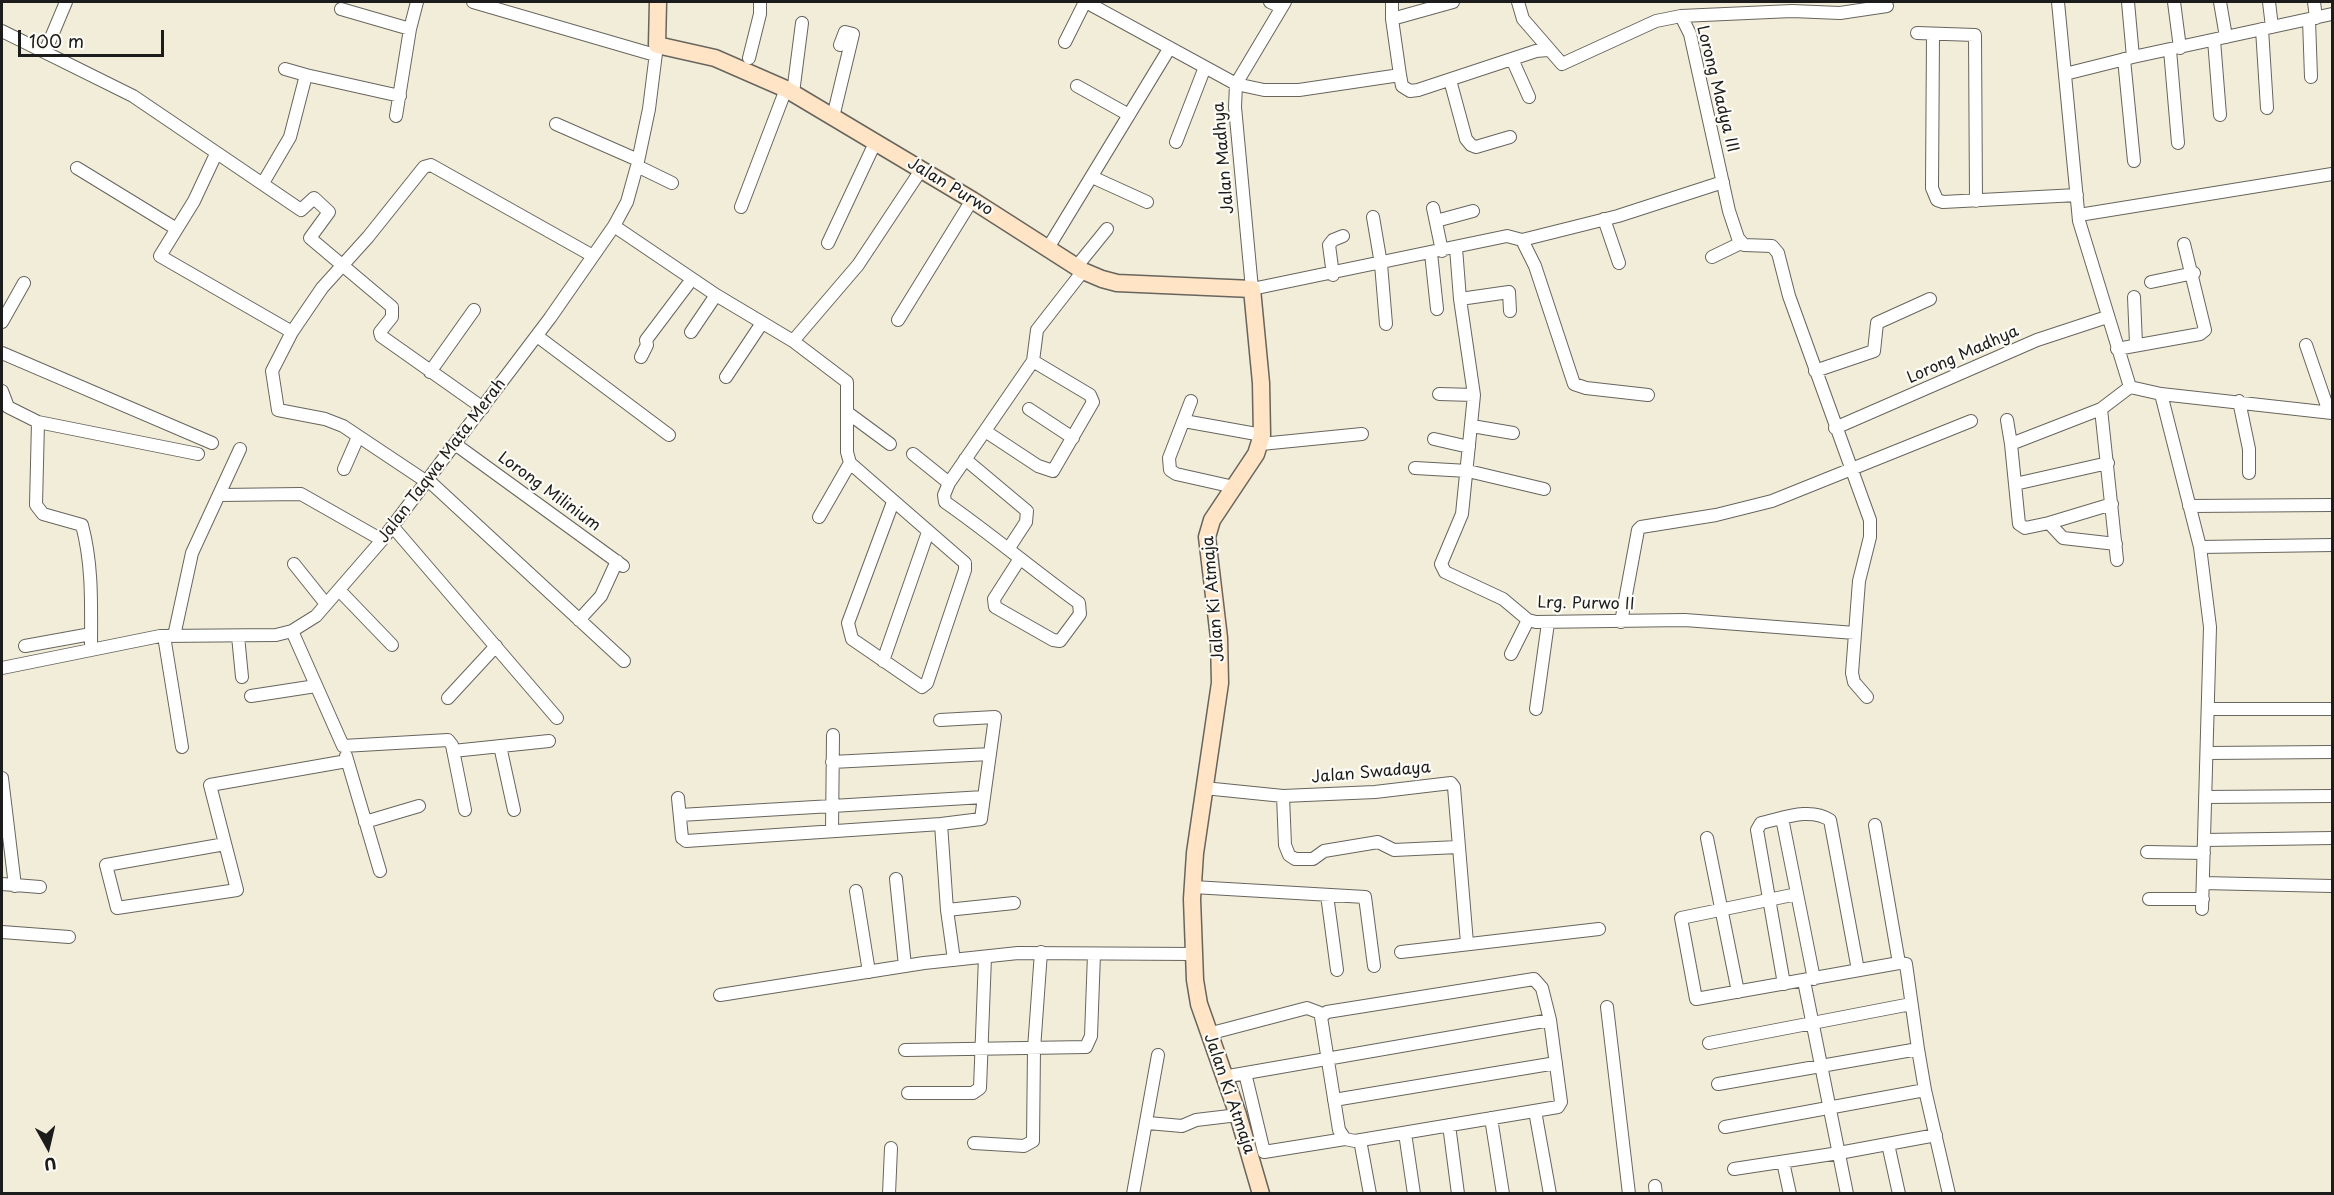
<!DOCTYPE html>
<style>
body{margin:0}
#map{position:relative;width:2334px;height:1195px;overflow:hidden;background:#f2edd8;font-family:"Playpen Sans",sans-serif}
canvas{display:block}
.frame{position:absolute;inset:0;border:3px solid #1c1c1c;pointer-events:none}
.north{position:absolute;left:18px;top:1117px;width:60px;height:60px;-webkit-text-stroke:4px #fdfcf7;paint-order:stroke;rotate:172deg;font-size:16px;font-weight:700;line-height:24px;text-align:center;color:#1c1c1c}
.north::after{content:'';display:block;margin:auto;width:21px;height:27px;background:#1c1c1c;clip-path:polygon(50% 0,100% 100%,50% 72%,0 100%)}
.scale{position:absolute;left:18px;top:30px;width:146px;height:27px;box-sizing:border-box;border:3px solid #1c1c1c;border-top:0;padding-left:8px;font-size:18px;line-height:21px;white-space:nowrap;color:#1c1c1c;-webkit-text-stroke:4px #fdfcf7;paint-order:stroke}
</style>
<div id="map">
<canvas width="2334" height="1195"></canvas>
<div class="frame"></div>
<div class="north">U</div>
<div class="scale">100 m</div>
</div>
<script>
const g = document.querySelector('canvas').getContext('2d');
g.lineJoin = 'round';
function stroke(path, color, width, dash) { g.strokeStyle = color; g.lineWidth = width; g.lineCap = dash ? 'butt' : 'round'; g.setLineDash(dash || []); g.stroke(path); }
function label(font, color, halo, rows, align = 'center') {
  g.font = font + ' "Playpen Sans",sans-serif'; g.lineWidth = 4.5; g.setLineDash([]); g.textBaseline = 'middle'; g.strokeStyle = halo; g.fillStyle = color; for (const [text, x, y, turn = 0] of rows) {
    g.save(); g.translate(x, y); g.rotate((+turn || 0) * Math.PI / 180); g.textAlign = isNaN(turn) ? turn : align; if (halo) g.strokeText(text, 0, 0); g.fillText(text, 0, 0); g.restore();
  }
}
const street = new Path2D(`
 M 473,2 L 655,55
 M 1086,2 L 1236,84 L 1264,90 L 1299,90 L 1400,75 L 1402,86 L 1410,91 L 1418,90 L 1536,51 L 1548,50
 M 1270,2 L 1281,7
 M 1285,2 L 1236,84 L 1235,107 L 1252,289 L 1507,236 L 1522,240
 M 1392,2 L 1392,19 L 1400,75
 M 1518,2 L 1523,19 L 1562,64 L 1656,21 L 1681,16 L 1690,34 L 1729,211 L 1738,238 L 1744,245 L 1772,246 L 1778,253 L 1789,296 L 1870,520 L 1870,537 L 1859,581 L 1852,673 L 1854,682 L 1867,697
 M 2058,2 L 2079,221 L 2130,387 L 2161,394 L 2332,413
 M 2128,2 L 2133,57
 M 2174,2 L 2180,48
 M 2220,2 L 2226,37
 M 2269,2 L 2272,27
 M 2314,2 L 2316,18
 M 341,9 L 410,29
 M 1681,16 L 1792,11 L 1840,13 L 1887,6
 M 1392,19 L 1453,2
 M 2309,20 L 2311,77
 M 2262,29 L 2267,108
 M 2,31 L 133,96 L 301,210 L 314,198 L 329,212 L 310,238 L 392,307 L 392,317 L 380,332 L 381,336 L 483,408
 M 1917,33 L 1975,35 L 1976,201
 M 1933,34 L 1932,188 L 1937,200 L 1943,202 L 2077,195
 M 2214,40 L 2220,115
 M 1065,42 L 1085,2
 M 2170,50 L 2178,143
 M 45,52 L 66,2
 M 749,58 L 760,14 L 760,2
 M 1512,59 L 1529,97
 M 2124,59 L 2134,161
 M 285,69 L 306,75
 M 2065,74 L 2133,57 L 2332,14
 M 1450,80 L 1466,139 L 1471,145 L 1476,147 L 1510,137
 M 1077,86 L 1129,115
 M 793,93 L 802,23
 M 396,116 L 410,29 L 417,2
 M 833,117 L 853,34 L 845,32 L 840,45
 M 556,124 L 638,160
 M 1176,142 L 1205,67
 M 216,154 L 194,201 L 160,256 L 292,332
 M 637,166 L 672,183
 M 77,168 L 175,228
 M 1092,177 L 1147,202
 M 263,183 L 290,137 L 306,75 L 400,96
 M 741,207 L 786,89
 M 1433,208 L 1442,251
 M 2079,215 L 2332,174
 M 1373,217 L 1381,264 L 1386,324
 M 1604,219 L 1619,263
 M 1436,221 L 1473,211
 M 614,226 L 716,295 L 793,341 L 847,382 L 847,452 L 850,463 L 965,563 L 965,570 L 927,683 L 922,687 L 852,639 L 848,623 L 893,502
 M 1522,240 L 1535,266 L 1574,384 L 1586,388 L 1648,395
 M 1522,240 L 1618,216 L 1723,182
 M 828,243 L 875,143
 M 1048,248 L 1169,49
 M 1456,248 L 1460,299 L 1474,395 L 1462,514 L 1441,564 L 1445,572 L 1503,599 L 1528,620 L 1536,622 L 1685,620 L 1855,633
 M 1431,253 L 1437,309
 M 1712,257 L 1741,243
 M 1077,266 L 1107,229
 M 1333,275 L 1329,245 L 1333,240 L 1343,236
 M 2151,282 L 2194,273
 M 2134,297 L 2136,344
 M 1460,299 L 1509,292 L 1510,311
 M 898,320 L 972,200
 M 2,322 L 24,283
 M 691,332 L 716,295
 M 537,336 L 669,435
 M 793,341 L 858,265 L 921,170
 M 2306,345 L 2329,412
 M 2117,349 L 2200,334 L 2205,330 L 2184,244
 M 2,353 L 212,443
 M 641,357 L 647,345 L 646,340 L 692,279
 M 1815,371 L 1874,351 L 1877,323 L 1930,299
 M 430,372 L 474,310
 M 726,377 L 762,323
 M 2,391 L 8,407 L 38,422 L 198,454
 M 1439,394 L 1474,395
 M 2161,394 L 2200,547 L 2210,627 L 2202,909
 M 1191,401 L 1169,458 L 1170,470 L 1176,474 L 1234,487
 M 2239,401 L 2249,449 L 2249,473
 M 1029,409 L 1073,438
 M 2101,409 L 2011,444 L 2019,524 L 2025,528 L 2049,523 L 2063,538 L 2116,544
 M 848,413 L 890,444
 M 2007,420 L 2011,444
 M 1184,421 L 1262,435
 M 38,422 L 36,505 L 43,514 L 82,525 C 93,566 91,607 91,649
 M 1472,426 L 1513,433
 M 1835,428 L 2037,340 L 2107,317
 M 985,431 L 1038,466 L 1053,471 L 1093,402 L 1090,395 L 1033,361
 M 1434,439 L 1469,447
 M 455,444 L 623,566
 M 1261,444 L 1362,434
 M 913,454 L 949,483
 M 965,459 L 1027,511 L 1026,522 L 1009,548
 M 1415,468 L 1468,471 L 1544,489
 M 344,469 L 358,437
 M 428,480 L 624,661
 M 427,482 L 343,426 L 325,419 L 278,410 L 272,371 L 292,332 L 322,288 L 368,237 L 424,167 L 431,165 L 593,256
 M 2015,484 L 2108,463
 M 220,495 L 301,494 L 382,540
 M 2189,506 L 2332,505
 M 819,517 L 850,463
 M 2049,523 L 2112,504
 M 393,527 L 557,718
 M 2200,547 L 2332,545
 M 1019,560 L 994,599 L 995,607 L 1053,640 L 1060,641 L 1080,614 L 1079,603 C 1033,570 991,534 945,502 L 944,495 L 949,483 L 1033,361 L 1037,330 L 1083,271
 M 2117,560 L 2101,409 L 2130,387
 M 294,564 L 326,604
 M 339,590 L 392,645
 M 579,620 L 601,596 L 617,561
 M 1621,622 L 1638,530 L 1641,527 L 1716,515 L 1772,501 L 1971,421
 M 292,631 L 343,746 L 448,740 L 452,745 L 465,810
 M 164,636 L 182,747
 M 174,636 L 192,553 L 240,449
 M 238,636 L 242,677
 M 25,646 L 91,634
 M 1511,654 L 1528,620
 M 883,661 L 928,532
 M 2,668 L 160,636 L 276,635 L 292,631 L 316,616 L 382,540 L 550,318 L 614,226 L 627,202 L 637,166 L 649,109 L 657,45
 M 251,696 L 316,686
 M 448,698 L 496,646
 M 1536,709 L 1548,623
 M 2208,709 L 2332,709
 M 940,720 L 995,717 L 981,819 L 941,824 L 947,910
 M 500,746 L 514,810
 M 453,751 L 549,741
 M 2207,753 L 2332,752
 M 346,756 L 380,871
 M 832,762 L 990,754
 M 2,778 L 15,886
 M 1204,788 L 1283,796 L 1375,792 L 1451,783 L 1454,787 L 1467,943
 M 1283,796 L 1285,845 L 1289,855 L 1295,859 L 1313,859 L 1324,851 L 1378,842 L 1394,850 L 1458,847
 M 2205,797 L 2332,796
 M 678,798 L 682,838 L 686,841 L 941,824
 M 680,815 L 984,797
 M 1782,818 L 1814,979
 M 365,822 L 419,806
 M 832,831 L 833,735
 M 1707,838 L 1738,992
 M 2204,840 L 2332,838
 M 225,844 L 106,865 L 117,908 L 237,890 L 210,785 L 347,761
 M 2147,852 L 2204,853
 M 896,879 L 905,966
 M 2203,883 L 2332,886
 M 2,884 L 40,887
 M 1193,887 L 1365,897 L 1374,966
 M 856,891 L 869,972
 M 1797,894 L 1681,918 L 1696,999 L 1899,963 L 1875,825
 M 1327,895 L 1337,970
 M 2149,899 L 2203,899
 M 2,932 L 69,937
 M 1401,952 L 1599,929
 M 954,960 L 947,910 L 1014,903
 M 1804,981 L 1847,1194
 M 1784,984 L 1757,830 L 1761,823 C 1784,818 1810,807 1830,820 L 1858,970
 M 720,995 L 924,963 L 1018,953 L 1194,954
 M 1607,1007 L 1629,1194
 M 1208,1034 L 1307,1008 L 1323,1014
 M 1709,1043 L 1911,1004
 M 905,1050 L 1086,1047 L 1091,1036 L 1094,954
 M 1245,1073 L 1264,1152 L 1345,1139
 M 1223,1077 L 1550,1020 L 1561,1102 L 1558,1107 L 1552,1108 L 1355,1141 L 1345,1139 L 1339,1130 L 1321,1017 L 1327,1012 L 1534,979 L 1542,988 L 1550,1020
 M 1718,1084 L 1918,1049 L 1906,964 L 1899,963
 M 1925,1090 L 1949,1194
 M 908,1093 L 973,1093 L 980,1088 L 985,957
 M 1334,1100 L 1556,1063
 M 1535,1111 L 1550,1194
 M 1491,1118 L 1503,1194
 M 1148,1123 L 1182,1126 L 1196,1120 L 1238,1115
 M 1449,1125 L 1458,1194
 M 1725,1127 L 1925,1090 L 1918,1049
 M 1405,1133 L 1414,1194
 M 1360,1140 L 1370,1194
 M 974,1143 L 1024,1146 L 1033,1141 L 1034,1049 L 1041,952
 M 1888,1144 L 1899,1194
 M 1783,1162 L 1790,1194
 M 1734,1169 L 1839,1153 L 1936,1135
 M 1655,1186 L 1656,1194
 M 889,1194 L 891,1148
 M 1133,1194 L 1158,1055`);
const secondary = new Path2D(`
 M 658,2 L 657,45 L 715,58 L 786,89 L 972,200 L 1083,271 L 1102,279 L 1117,283 L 1252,289 L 1261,383 L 1262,435 L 1256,454 L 1212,520 L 1207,537 L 1219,638 L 1220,683 L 1195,853 L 1192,899 L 1195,980 L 1199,1004 L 1238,1115 L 1261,1194`);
const streetNames = [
 ["Lorong Madya III",1717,89,76],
 ["Jalan Madhya",1224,158,-95],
 ["Jalan Purwo",950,187,31],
 ["Lorong Madhya",1963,355,-24],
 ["Jalan Taqwa Mata Merah",442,461,-53],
 ["Lorong Milinium",549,492,36],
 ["Jalan Ki Atmaja",1214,599,-95],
 ["Lrg. Purwo II",1586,604,1],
 ["Jalan Swadaya",1371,773,-5],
 ["Jalan Ki Atmaja",1229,1094,71]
];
stroke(street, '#67655e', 14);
stroke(secondary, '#67655e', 19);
stroke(street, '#fff', 12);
stroke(secondary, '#ffe4c6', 16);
label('16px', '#1c1c1c', '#fdfcf7', streetNames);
</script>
